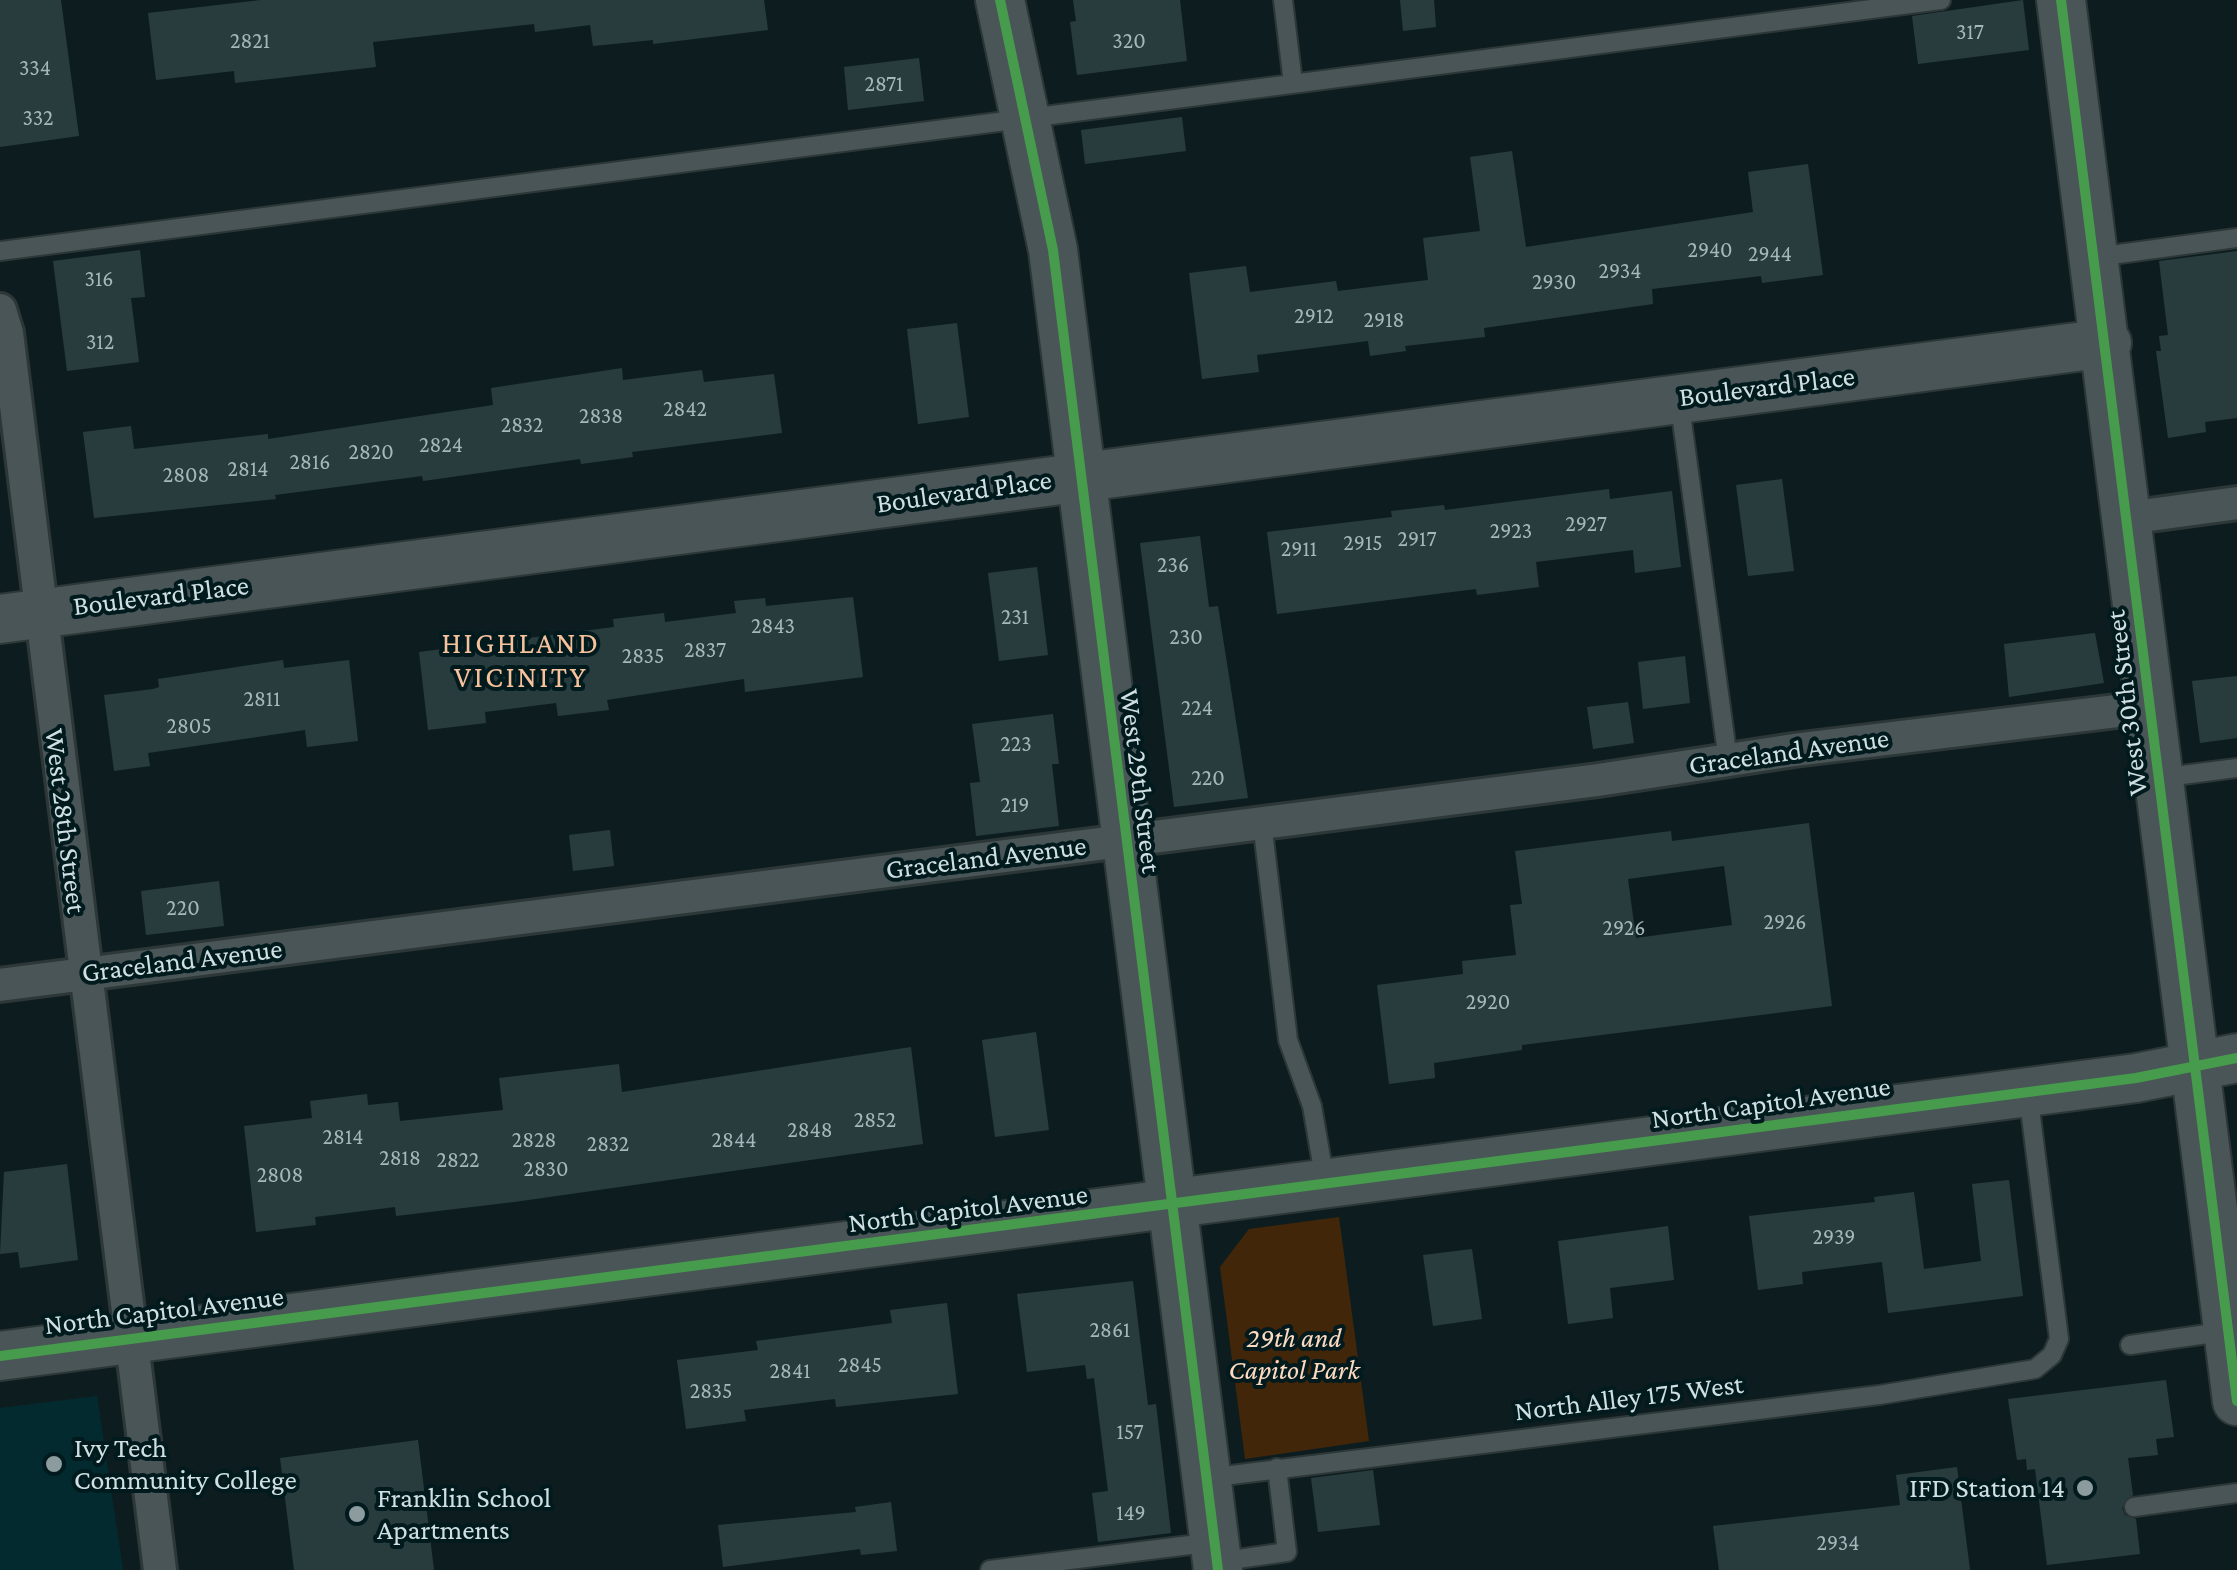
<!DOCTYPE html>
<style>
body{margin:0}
canvas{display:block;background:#0d1d1f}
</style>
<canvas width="2237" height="1570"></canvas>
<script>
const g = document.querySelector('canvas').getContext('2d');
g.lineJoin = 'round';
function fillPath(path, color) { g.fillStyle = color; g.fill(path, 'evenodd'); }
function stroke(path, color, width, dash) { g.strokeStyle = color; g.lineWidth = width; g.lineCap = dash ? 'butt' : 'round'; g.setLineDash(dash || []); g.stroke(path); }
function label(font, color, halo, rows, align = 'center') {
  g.font = font + ' "Crimson Pro",serif'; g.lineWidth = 8; g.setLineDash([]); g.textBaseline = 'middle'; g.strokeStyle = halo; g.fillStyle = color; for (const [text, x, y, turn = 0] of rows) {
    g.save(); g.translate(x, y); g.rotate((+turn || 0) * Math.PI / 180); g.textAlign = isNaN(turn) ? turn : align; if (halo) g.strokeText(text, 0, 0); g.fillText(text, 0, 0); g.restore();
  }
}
const built = new Path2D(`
 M 97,1396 L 123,1570 L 0,1570 L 0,1408 Z`);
const green = new Path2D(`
 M 1339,1217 L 1369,1441 L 1245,1459 L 1220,1267 L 1249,1229 Z`);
const building = new Path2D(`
 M 0,0 L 61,0 L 79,136 L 0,147 Z
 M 261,0 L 764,0 L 768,30 L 653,44 L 653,40 L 593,46 L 590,25 L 535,32 L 534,24 L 373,42 L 376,67 L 235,83 L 234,71 L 156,80 L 148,13 Z
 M 1073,0 L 1180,0 L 1187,61 L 1077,75 L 1070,22 L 1076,21 Z
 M 1400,0 L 1434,0 L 1436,27 L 1403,31 Z
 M 2023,0 L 2029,50 L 1918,64 L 1912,16 Z
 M 919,58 L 924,101 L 848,110 L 844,67 Z
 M 1182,117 L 1186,151 L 1085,164 L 1081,130 Z
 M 1512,151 L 1526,247 L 1753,212 L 1748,172 L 1808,164 L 1823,275 L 1762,283 L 1761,276 L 1652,289 L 1653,304 L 1484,328 L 1485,337 L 1405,346 L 1406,351 L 1370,356 L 1368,341 L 1257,355 L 1259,372 L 1202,379 L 1189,273 L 1246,266 L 1250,292 L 1336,281 L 1338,291 L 1428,280 L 1423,238 L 1480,231 L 1470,157 Z
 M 140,250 L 145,297 L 131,298 L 139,362 L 67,371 L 53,261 Z
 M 2237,251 L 2237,418 L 2205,422 L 2206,432 L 2168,438 L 2156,351 L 2161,351 L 2159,336 L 2168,335 L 2159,261 Z
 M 957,323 L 969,417 L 918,424 L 907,329 Z
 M 622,368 L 623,380 L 702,370 L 704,382 L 774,374 L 782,433 L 632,452 L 633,457 L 581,464 L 580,459 L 423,481 L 422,476 L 275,495 L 276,499 L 94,518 L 83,432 L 131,426 L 134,449 L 268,434 L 268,439 L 493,405 L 491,388 Z
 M 1782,479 L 1794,571 L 1748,576 L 1736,485 Z
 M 1609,489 L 1610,499 L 1672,491 L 1681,567 L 1635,573 L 1633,550 L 1536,562 L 1539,587 L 1477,595 L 1476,589 L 1277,614 L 1267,532 L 1392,517 L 1391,511 L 1444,505 L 1445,510 Z
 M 1200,536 L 1209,607 L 1218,606 L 1248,798 L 1174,807 L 1140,543 Z
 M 1037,567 L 1048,655 L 999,661 L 988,573 Z
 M 853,597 L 863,677 L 745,692 L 744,679 L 607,700 L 609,710 L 558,716 L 556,703 L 485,712 L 486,723 L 428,730 L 419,652 L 614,627 L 613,619 L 664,613 L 665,622 L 736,613 L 734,601 L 765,598 L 766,606 Z
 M 2095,633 L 2104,683 L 2009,697 L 2004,644 Z
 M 1685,656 L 1690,703 L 1643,709 L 1638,662 Z
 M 283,660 L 284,668 L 349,660 L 358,741 L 307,747 L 305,730 L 148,753 L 150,766 L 114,771 L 104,695 L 153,689 L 159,687 L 158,679 Z
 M 2237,676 L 2237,738 L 2200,743 L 2192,681 Z
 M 1628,702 L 1634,743 L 1593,749 L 1587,707 Z
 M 1053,714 L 1059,764 L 1052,764 L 1059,826 L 976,836 L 970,783 L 980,782 L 972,724 Z
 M 1809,823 L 1832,1006 L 1522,1045 L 1522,1050 L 1434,1063 L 1435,1078 L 1389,1084 L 1377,985 L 1463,974 L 1462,961 L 1516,955 L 1510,905 L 1522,904 L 1515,851 L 1671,831 L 1672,841 ZM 1724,866 L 1732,925 L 1636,938 L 1628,879 Z
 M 610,830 L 614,866 L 573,871 L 569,835 Z
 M 219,881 L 224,926 L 146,935 L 141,891 Z
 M 1036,1032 L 1049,1130 L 995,1137 L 982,1040 Z
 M 911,1047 L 923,1144 L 514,1202 L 396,1216 L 395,1207 L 315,1217 L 316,1225 L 256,1232 L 244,1126 L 312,1118 L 310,1101 L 367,1094 L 368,1105 L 398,1102 L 400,1121 L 503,1110 L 499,1078 L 619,1064 L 622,1092 Z
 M 67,1164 L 78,1260 L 20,1268 L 18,1252 L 0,1254 L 4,1172 Z
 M 2009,1180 L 2023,1296 L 1888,1313 L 1882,1262 L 1802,1272 L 1803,1284 L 1758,1290 L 1749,1216 L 1875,1202 L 1874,1197 L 1914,1192 L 1924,1269 L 1981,1261 L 1972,1184 Z
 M 1668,1226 L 1674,1280 L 1610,1288 L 1613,1318 L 1568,1324 L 1558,1241 Z
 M 1472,1249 L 1482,1319 L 1433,1326 L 1423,1255 Z
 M 1133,1281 L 1148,1405 L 1156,1404 L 1171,1533 L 1098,1542 L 1092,1493 L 1108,1491 L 1094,1378 L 1087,1379 L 1085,1365 L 1027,1372 L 1017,1294 Z
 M 947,1303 L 958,1394 L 836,1407 L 835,1399 L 744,1410 L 746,1421 L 686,1429 L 677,1360 L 758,1350 L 756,1341 L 892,1323 L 890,1310 Z
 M 2166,1380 L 2174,1437 L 2156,1439 L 2158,1455 L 2128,1458 L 2133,1495 L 2122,1508 L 2125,1515 L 2136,1519 L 2140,1554 L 2047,1565 L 2035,1469 L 2027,1470 L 2026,1459 L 2017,1460 L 2008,1399 Z
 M 418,1440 L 434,1570 L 294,1570 L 280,1458 Z
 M 1957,1467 L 1970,1570 L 1719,1570 L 1713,1526 L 1900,1505 L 1896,1475 Z
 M 1373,1470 L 1380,1525 L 1318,1532 L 1311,1478 Z
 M 891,1502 L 897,1551 L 861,1555 L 860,1549 L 723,1567 L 718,1525 L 856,1512 L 855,1507 Z`);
const lane = new Path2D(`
 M 1283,0 L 1293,83
 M 0,251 L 1941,0
 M 2096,257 L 2237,238
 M 1679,399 L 1728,760
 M 2159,778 L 2237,768
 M 1262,822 L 1288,1040 L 1312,1106 L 1325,1181
 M 2130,1345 L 2228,1331
 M 1207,1478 L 1879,1395 L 2035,1369 L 2052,1355 L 2059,1339 L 2028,1093
 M 2134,1507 L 2237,1493
 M 1217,1562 L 1287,1552 L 1277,1468
 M 990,1570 L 1214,1542`);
const street = new Path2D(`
 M 0,310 L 7,333 L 160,1570
 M 2127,518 L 2237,503
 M 0,985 L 1598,780 L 1794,750 L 2150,707`);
const secondary = new Path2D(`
 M 1000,0 L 1053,250 L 1218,1570
 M 2061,0 L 2237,1401
 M 0,619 L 2107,343
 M 0,1356 L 2136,1078 L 2237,1058`);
const cycleway = new Path2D(`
 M 1000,0 L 1053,250 L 1218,1570
 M 2061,0 L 2237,1401
 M 0,1356 L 2136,1078 L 2237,1058`);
const markers = [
 [54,1464,10,"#8c9c9e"],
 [2085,1488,10,"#8c9c9e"],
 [357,1514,10,"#8c9c9e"]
];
const numberNames = [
 ["317",1970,32],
 ["2821",250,41],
 ["320",1129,41],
 ["334",35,68],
 ["2871",884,84],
 ["332",38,118],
 ["2940",1710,250],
 ["2944",1770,254],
 ["2934",1620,271],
 ["316",99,279],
 ["2930",1554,282],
 ["2912",1314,316],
 ["2918",1384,320],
 ["312",100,342],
 ["2842",685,409],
 ["2838",601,416],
 ["2832",522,425],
 ["2824",441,445],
 ["2820",371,452],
 ["2816",310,462],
 ["2814",248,469],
 ["2808",186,475],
 ["2927",1586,524],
 ["2923",1511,531],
 ["2917",1417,539],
 ["2915",1363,543],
 ["2911",1299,549],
 ["236",1173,565],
 ["231",1015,617],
 ["2843",773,626],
 ["230",1186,637],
 ["2837",705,650],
 ["2835",643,656],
 ["2811",262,699],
 ["224",1197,708],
 ["2805",189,726],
 ["223",1016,744],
 ["220",1208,778],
 ["219",1015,805],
 ["220",183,908],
 ["2926",1785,922],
 ["2926",1624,928],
 ["2920",1488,1002],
 ["2852",875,1120],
 ["2848",810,1130],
 ["2814",343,1137],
 ["2828",534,1140],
 ["2844",734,1140],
 ["2832",608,1144],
 ["2818",400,1158],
 ["2822",458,1160],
 ["2830",546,1169],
 ["2808",280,1175],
 ["2939",1834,1237],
 ["2861",1110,1330],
 ["2845",860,1365],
 ["2841",790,1371],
 ["2835",711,1391],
 ["157",1130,1432],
 ["149",1131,1513],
 ["2934",1838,1543]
];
const streetNames = [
 ["Boulevard Place",1767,387,-7],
 ["Boulevard Place",964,492,-8],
 ["Boulevard Place",161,596,-7],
 ["West 30th Street",2127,703,-97],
 ["Graceland Avenue",1789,752,-8],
 ["West 29th Street",1140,781,83],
 ["West 28th Street",65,821,83],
 ["Graceland Avenue",986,858,-7],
 ["Graceland Avenue",182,961,-7],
 ["North Capitol Avenue",1771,1103,-8],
 ["North Capitol Avenue",968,1209,-7],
 ["North Capitol Avenue",164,1311,-7],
 ["North Alley 175 West",1629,1398,-7]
];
const parkNames = [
 ["29th and",1294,1338],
 ["Capitol Park",1294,1370]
];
const poiNames = [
 ["Ivy Tech",74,1448],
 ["Community College",74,1480],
 ["IFD Station 14",2065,1488,"right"],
 ["Franklin School",377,1498],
 ["Apartments",377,1530]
];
const neighbourhoodNames = [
 ["HIGHLAND",521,644],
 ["VICINITY",521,678]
];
fillPath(built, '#032b2f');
fillPath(green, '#422609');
fillPath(building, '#283c3e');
stroke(lane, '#2d3738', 22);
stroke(street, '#2d3738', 38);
stroke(secondary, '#2d3738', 52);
stroke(lane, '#495556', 18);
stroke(street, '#495556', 32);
stroke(secondary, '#495556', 48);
stroke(cycleway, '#469c4c', 10);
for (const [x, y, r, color] of markers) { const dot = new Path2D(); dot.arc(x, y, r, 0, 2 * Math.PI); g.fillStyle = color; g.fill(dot); stroke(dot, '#001a1e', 4); }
label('22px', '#a6b7b9', null, numberNames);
label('28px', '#d0e0e2', '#001a1e', streetNames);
label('italic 28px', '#fedac0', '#001a1e', parkNames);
label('28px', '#d0e0e2', '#001a1e', poiNames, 'left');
g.letterSpacing = '2.5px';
label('30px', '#f7c29b', '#001a1e', neighbourhoodNames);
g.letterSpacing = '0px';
</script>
